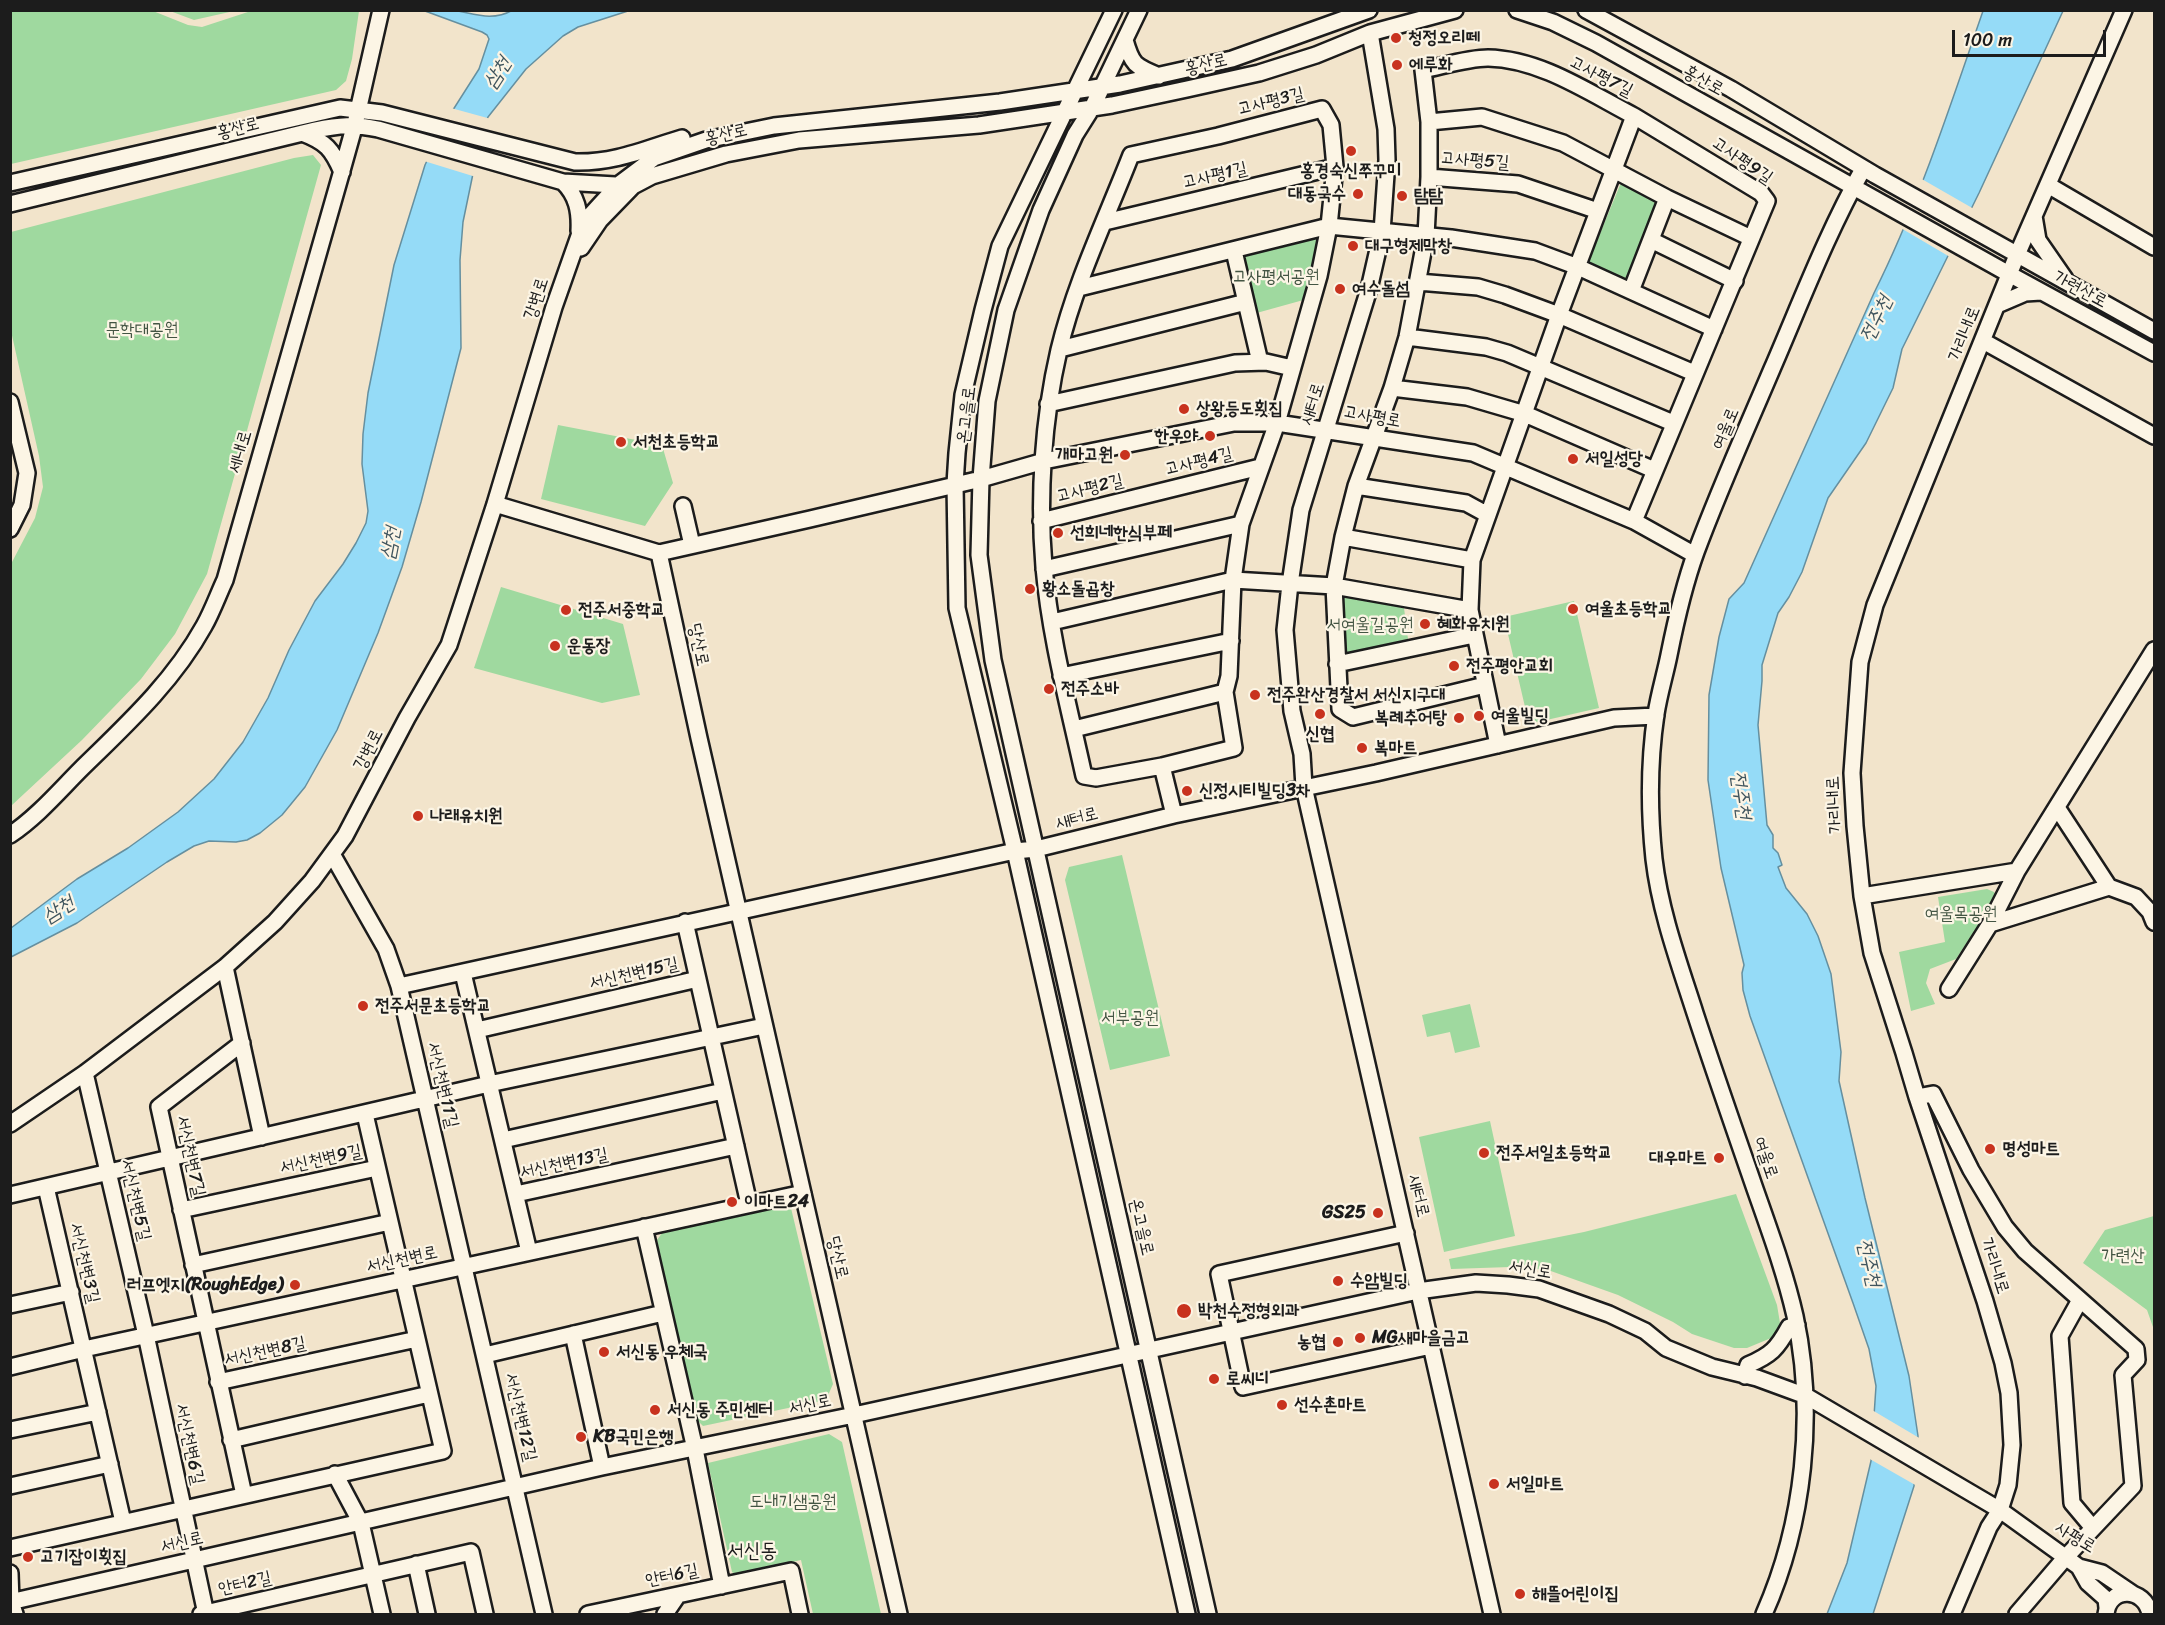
<!DOCTYPE html>
<meta charset="utf-8">
<style>
body{margin:0}
#map{position:relative;width:2165px;height:1625px;overflow:hidden;background:#f2e4cb;font-family:Sriracha,sans-serif}
canvas{display:block}
.frame{position:absolute;inset:0;border:12px solid #1c1c1c;pointer-events:none}
.scale{position:absolute;left:1952px;top:30px;width:154px;height:27px;box-sizing:border-box;border:3px solid #1c1c1c;border-top:0;padding-left:8px;font-size:18px;line-height:21px;white-space:nowrap;color:#1c1c1c;-webkit-text-stroke:4px #fcf5e5;paint-order:stroke}
</style>
<div id="map">
<canvas width="2165" height="1625"></canvas>
<div class="frame"></div>
<div class="scale">100 m</div>
</div>
<script>
const g = document.querySelector('canvas').getContext('2d');
g.lineJoin = 'round';
function fillPath(path, color) { g.fillStyle = color; g.fill(path, 'evenodd'); }
function stroke(path, color, width, dash) { g.strokeStyle = color; g.lineWidth = width; g.lineCap = dash ? 'butt' : 'round'; g.setLineDash(dash || []); g.stroke(path); }
function label(font, color, halo, rows, align = 'center') {
  g.font = font + ' Sriracha,"Poor Story",sans-serif'; g.lineWidth = 4.5; g.setLineDash([]); g.textBaseline = 'middle'; g.strokeStyle = halo; g.fillStyle = color; for (const [text, x, y, turn = 0] of rows) {
    g.save(); g.translate(x, y); g.rotate((+turn || 0) * Math.PI / 180); g.textAlign = isNaN(turn) ? turn : align; if (halo) g.strokeText(text, 0, 0); g.fillText(text, 0, 0); g.restore();
  }
}
const green = new Path2D(`
 M 10,11 L 153,11 L 188,25 L 202,27 L 251,11 L 359,11 L 352,59 L 346,81 L 336,90 L 11,164 Z
 M 170,11 L 234,11 L 194,20 Z
 M 313,155 L 321,165 L 207,574 L 175,634 L 141,679 L 82,740 L 11,806 L 11,564 L 35,518 L 43,487 L 39,456 L 11,331 L 11,232 L 294,158 Z
 M 1631,184 L 1660,201 L 1630,286 L 1587,265 L 1620,185 Z
 M 1313,238 L 1323,244 L 1307,299 L 1253,314 L 1242,255 Z
 M 558,425 L 662,445 L 673,483 L 645,526 L 541,499 Z
 M 501,587 L 623,624 L 640,695 L 602,703 L 474,668 Z
 M 1351,593 L 1403,600 L 1409,647 L 1341,657 L 1339,602 Z
 M 1574,601 L 1599,708 L 1529,724 L 1504,617 Z
 M 1122,855 L 1170,1056 L 1110,1070 L 1065,880 L 1069,867 Z
 M 1987,889 L 1994,892 L 1997,897 L 1956,959 L 1930,969 L 1926,983 L 1935,1004 L 1911,1011 L 1899,952 L 1945,942 L 1938,897 Z
 M 1470,1004 L 1480,1047 L 1455,1053 L 1450,1032 L 1427,1037 L 1422,1015 Z
 M 1490,1121 L 1515,1236 L 1444,1252 L 1419,1137 Z
 M 1736,1194 L 1777,1305 L 1780,1323 L 1776,1336 L 1747,1348 L 1734,1348 L 1692,1334 L 1673,1322 L 1618,1295 L 1548,1270 L 1510,1267 L 1451,1269 L 1449,1259 L 1584,1232 Z
 M 782,1203 L 791,1208 L 833,1384 L 826,1400 L 703,1426 L 695,1418 L 657,1240 L 665,1229 Z
 M 2154,1216 L 2154,1330 L 2147,1310 L 2083,1263 L 2105,1230 Z
 M 829,1434 L 842,1442 L 881,1614 L 813,1614 L 801,1560 L 736,1575 L 732,1572 L 708,1463 Z`);
const water = new Path2D(`
 M 513,10 L 628,11 L 578,27 L 563,36 L 526,69 L 488,117 L 481,135 L 463,222 L 460,260 L 461,348 L 421,502 L 402,567 L 378,633 L 337,730 L 305,787 L 282,815 L 260,833 L 247,840 L 236,842 L 209,841 L 194,846 L 167,862 L 77,923 L 11,957 L 11,928 L 77,879 L 128,848 L 178,812 L 214,779 L 243,742 L 268,698 L 289,650 L 315,601 L 343,564 L 356,543 L 366,523 L 368,511 L 362,464 L 363,434 L 368,393 L 394,265 L 425,165 L 444,124 L 479,69 L 489,39 L 487,35 L 482,32 L 425,11 C 435,11 448,9 458,11 C 478,15 493,21 513,10 Z
 M 1983,11 L 2063,11 L 1979,193 L 1902,349 L 1893,388 L 1866,443 L 1828,498 L 1802,572 L 1789,597 L 1778,613 L 1762,665 L 1762,681 L 1758,725 L 1767,825 L 1773,835 L 1773,848 L 1778,853 L 1782,865 L 1778,867 L 1786,888 L 1807,914 L 1818,936 L 1831,974 L 1841,1052 L 1839,1081 L 1865,1198 L 1909,1376 L 1918,1436 L 1914,1486 L 1873,1614 L 1827,1614 L 1847,1563 L 1871,1461 L 1876,1386 L 1869,1349 L 1853,1303 L 1750,1016 L 1743,990 L 1742,973 L 1744,965 L 1721,868 L 1708,780 L 1709,695 L 1719,637 L 1729,599 L 1744,583 L 1874,293 C 1919,203 1950,106 1983,11 Z`);
const pier = new Path2D(`
 M 451,108 L 491,119 L 484,136 L 476,177 L 424,161 L 441,123 Z
 M 1920,178 L 1974,209 L 1950,257 L 1899,227 Z
 M 1872,1410 L 1921,1439 L 1917,1486 L 1868,1458 Z`);
const minor = new Path2D(`
 M 1114,10 L 1000,246 L 983,310 L 963,395 L 957,453 L 955,484 L 957,608 L 1015,851 L 1187,1614
 M 1139,10 L 1092,108 L 1075,135 L 1041,210 L 1006,310 L 987,401 L 981,479 L 979,555 L 993,660 L 1208,1614
 M 1517,10 L 1553,22 L 1596,43 L 2009,274 L 2154,353
 M 1586,10 L 1731,89 L 1875,175 L 2154,331
 M 1370,33 L 1386,129 L 1387,160 L 1382,232 L 1369,289 L 1301,510 L 1290,584 L 1285,630 L 1292,711 L 1302,754 L 1304,787 L 1492,1614
 M 1125,40 C 1132,65 1135,66 1159,76
 M 1322,109 L 1331,125 L 1335,167 L 1329,226 L 1319,276 L 1277,423 L 1241,524 L 1233,580 L 1229,676 L 1225,692 L 1234,748 L 1162,766 L 1096,778 L 1084,776 C 1069,707 1050,637 1044,567 C 1038,497 1043,419 1059,350 C 1075,283 1106,219 1131,155 L 1218,136 Z
 M 1429,122 L 1482,117 L 1563,143 L 1667,198 L 1751,238
 M 302,133 C 326,142 332,149 342,172
 M 1429,177 L 1518,184 L 1598,211
 M 563,182 C 577,196 580,211 579,231
 M 10,183 L 340,108 L 382,113 L 575,162 C 615,163 645,149 682,138
 M 2048,185 L 2154,247
 M 10,204 L 315,130 C 340,125 354,124 378,129 L 563,182 L 633,186 L 652,176 L 726,154 L 799,140 L 979,125 L 1112,105 L 1187,89 L 1259,73 L 1316,55 L 1370,33 L 1455,10
 M 2034,216 L 2038,240 L 2065,279
 M 1105,222 L 1335,167
 M 1651,240 L 1735,281
 M 581,248 L 600,220 L 633,186
 M 1234,251 L 1260,362
 M 1418,282 L 1478,287 L 1505,295 L 1559,315 L 1694,373
 M 1079,288 L 1329,226 L 1451,238 L 1535,251 L 1578,267 L 1714,329
 M 1631,291 L 1667,198
 M 1997,305 L 2025,293 L 2041,292
 M 1407,337 L 1486,347 L 1507,353 L 1673,423
 M 1983,341 L 2154,436
 M 1060,349 L 1246,302
 M 1392,388 L 1467,397 L 1525,414 L 1654,470
 M 10,402 L 27,473 L 22,505 L 10,529
 M 1048,404 L 1235,363 L 1266,362 L 1292,368
 M 1356,486 L 1466,503 L 1488,515
 M 495,504 L 659,553 L 699,738 L 899,1614
 M 683,506 L 692,545
 M 1041,521 L 1260,467
 M 1634,521 L 1767,201 L 1761,193 L 1634,116
 M 1343,537 L 1472,560
 M 659,553 L 810,519 L 981,479 L 1044,461 L 1234,423 L 1277,423 L 1473,453 L 1634,521 L 1695,555
 M 1044,569 L 1241,524
 M 1052,622 L 1233,580 L 1334,586 L 1470,610
 M 1337,664 L 1474,635
 M 1061,676 L 1231,641
 M 1485,685 L 1353,717 L 1340,709 L 1334,586 L 1343,537 L 1356,486 L 1392,388 L 1407,337 L 1426,236 L 1429,177 L 1429,122 L 1423,70 C 1443,66 1468,58 1488,58 C 1540,59 1588,92 1634,116 L 1559,315 L 1472,560 L 1470,610 L 1498,745
 M 1074,729 L 1225,692
 M 1162,766 L 1174,815
 M 2058,809 L 2109,887
 M 10,835 C 37,817 59,791 81,769 C 126,725 173,682 204,626 C 212,612 218,595 225,580 L 341,174 L 355,124 L 381,10
 M 332,854 L 386,949 L 399,986 L 544,1614
 M 1862,896 L 2017,871 L 2154,650
 M 685,922 L 749,1204
 M 1990,924 L 2109,887 L 2136,897 L 2150,912 L 2154,922
 M 225,967 L 262,1137
 M 463,973 L 529,1252
 M 399,986 L 1015,851 L 1036,849 L 1174,815 L 1376,773 L 1614,718 L 1656,716
 M 1949,989 L 1990,924 L 2017,871
 M 477,1030 L 698,979
 M 242,1043 L 159,1107 L 244,1495
 M 85,1073 L 146,1335 L 206,1614
 M 1917,1097 L 1933,1094 L 1971,1170 L 2005,1227 L 2025,1251 L 2136,1349 L 2137,1360 L 2123,1375 L 2133,1486 L 2065,1558 L 2017,1614
 M 10,1124 L 85,1073 L 225,967 L 275,922 L 312,881 L 345,836 L 407,718 L 449,645 L 495,504 L 554,307 L 579,236 L 586,220 L 618,185 L 654,158 L 706,140 L 774,126 L 1000,102 L 1120,84 L 1232,59 L 1369,10
 M 503,1140 L 723,1091
 M 46,1187 L 123,1522
 M 516,1194 L 736,1146
 M 10,1195 L 489,1084 L 764,1026
 M 181,1210 L 377,1168
 M 644,1227 L 695,1449 L 722,1586
 M 1406,1233 L 1219,1274 L 1243,1387 L 1431,1346
 M 193,1265 L 390,1222
 M 2080,1300 L 2060,1336 L 2072,1503 L 2093,1528
 M 10,1305 L 71,1292
 M 573,1334 L 602,1467
 M 485,1355 L 663,1313
 M 10,1367 L 84,1349 L 803,1193
 M 1745,1376 L 1748,1365 C 1771,1355 1777,1349 1789,1327 L 1797,1325
 M 218,1382 L 417,1339
 M 10,1430 L 98,1412
 M 231,1440 L 429,1394
 M 335,1474 L 361,1523 L 382,1614
 M 10,1486 L 110,1464
 M 10,1548 L 443,1451 L 365,1114
 M 416,1564 L 427,1614
 M 2079,1567 L 2088,1583 L 2106,1599 L 2107,1608
 M 10,1573 L 11,1602 L 15,1614
 M 10,1602 L 602,1467 L 854,1415 L 1418,1291 L 1476,1283 L 1508,1285 L 1539,1289 L 1609,1314 L 1645,1331 L 1666,1348 L 1712,1367 L 1757,1378 L 1806,1396 L 2000,1510 L 2079,1567 L 2102,1573 L 2133,1594
 M 201,1614 L 471,1552 L 485,1614
 M 588,1614 L 791,1571 L 800,1614
 M 665,1614 L 678,1595
 M 1764,1614 C 1804,1524 1816,1413 1795,1316 C 1785,1272 1769,1229 1754,1186 C 1734,1128 1714,1071 1695,1013 C 1679,963 1660,911 1654,859 C 1649,811 1649,761 1656,714 C 1659,694 1665,675 1669,655 C 1676,620 1684,585 1696,552 C 1719,490 1746,430 1772,369 C 1801,302 1827,233 1863,169
 M 1952,1614 L 1989,1527 L 2000,1510 L 2008,1485 L 2012,1445 L 2009,1393 L 2003,1363 L 1985,1301 L 1917,1097 L 1904,1053 L 1872,953 L 1862,896 L 1855,826 L 1852,773 L 1860,662 L 1875,605 L 2017,255 L 2124,10
 M 2106,1614 C 2109,1586 2145,1587 2150,1614`);
const markers = [
 [1396,38,6,"#c8321e"],
 [1397,65,6,"#c8321e"],
 [1351,151,6,"#c8321e"],
 [1358,194,6,"#c8321e"],
 [1402,196,6,"#c8321e"],
 [1353,246,6,"#c8321e"],
 [1340,289,6,"#c8321e"],
 [1184,409,6,"#c8321e"],
 [1210,436,6,"#c8321e"],
 [621,442,6,"#c8321e"],
 [1125,455,6,"#c8321e"],
 [1573,459,6,"#c8321e"],
 [1058,533,6,"#c8321e"],
 [1030,589,6,"#c8321e"],
 [1573,609,6,"#c8321e"],
 [566,610,6,"#c8321e"],
 [1425,624,6,"#c8321e"],
 [555,646,6,"#c8321e"],
 [1454,666,6,"#c8321e"],
 [1049,689,6,"#c8321e"],
 [1255,695,6,"#c8321e"],
 [1320,714,6,"#c8321e"],
 [1479,716,6,"#c8321e"],
 [1459,718,6,"#c8321e"],
 [1362,748,6,"#c8321e"],
 [1187,791,6,"#c8321e"],
 [418,816,6,"#c8321e"],
 [363,1006,6,"#c8321e"],
 [1990,1149,6,"#c8321e"],
 [1484,1153,6,"#c8321e"],
 [1719,1158,6,"#c8321e"],
 [732,1202,6,"#c8321e"],
 [1378,1213,6,"#c8321e"],
 [1338,1281,6,"#c8321e"],
 [295,1285,6,"#c8321e"],
 [1184,1311,8,"#c8321e"],
 [1360,1338,6,"#c8321e"],
 [1338,1342,6,"#c8321e"],
 [604,1352,6,"#c8321e"],
 [1214,1379,6,"#c8321e"],
 [1282,1405,6,"#c8321e"],
 [655,1410,6,"#c8321e"],
 [581,1437,6,"#c8321e"],
 [1494,1484,6,"#c8321e"],
 [28,1557,6,"#c8321e"],
 [1520,1594,6,"#c8321e"]
];
const poiNames = [
 ["청정오리떼",1408,38],
 ["에루화",1409,65],
 ["홍경숙신쭈꾸미",1351,171,"center"],
 ["대동국수",1346,194,"right"],
 ["탐탐",1414,196],
 ["대구형제막창",1365,246],
 ["여수돌섬",1352,289],
 ["상왕등도횟집",1196,409],
 ["한우야",1198,436,"right"],
 ["서천초등학교",633,442],
 ["개마고원",1113,455,"right"],
 ["서일성당",1585,459],
 ["선희네한식부페",1070,533],
 ["황소돌곱창",1042,589],
 ["여울초등학교",1585,609],
 ["전주서중학교",578,610],
 ["혜화유치원",1437,624],
 ["운동장",567,646],
 ["전주평안교회",1466,666],
 ["전주소바",1061,689],
 ["전주완산경찰서 서신지구대",1267,695],
 ["여울빌딩",1491,716],
 ["복례추어탕",1447,718,"right"],
 ["신협",1320,734,"center"],
 ["복마트",1374,748],
 ["신정시티빌딩3차",1199,791],
 ["나래유치원",430,816],
 ["전주서문초등학교",375,1006],
 ["명성마트",2002,1149],
 ["전주서일초등학교",1496,1153],
 ["대우마트",1707,1158,"right"],
 ["이마트24",744,1202],
 ["GS25",1366,1213,"right"],
 ["수암빌딩",1350,1281],
 ["러프엣지(RoughEdge)",283,1285,"right"],
 ["박천수정형외과",1198,1311],
 ["MG새마을금고",1372,1338],
 ["농협",1326,1342,"right"],
 ["서신동 우체국",616,1352],
 ["로씨니",1226,1379],
 ["선수촌마트",1294,1405],
 ["서신동 주민센터",667,1410],
 ["KB국민은행",593,1437],
 ["서일마트",1506,1484],
 ["고기잡이횟집",40,1557],
 ["해뜰어린이집",1532,1594]
];
const streetNames = [
 ["홍산로",1206,65,-13],
 ["고사평7길",1601,77,27],
 ["홍산로",1703,81,29],
 ["고사평3길",1271,102,-14],
 ["홍산로",238,129,-14],
 ["홍산로",726,135,-13],
 ["고사평5길",1475,161,4],
 ["고사평9길",1742,161,34],
 ["고사평1길",1215,176,-13],
 ["가련산로",2080,290,28],
 ["강변로",537,299,-72],
 ["가리내로",1965,334,-68],
 ["새터로",1313,404,-72],
 ["온고을로",967,415,-83],
 ["고사평로",1372,417,10],
 ["여울로",1726,429,-67],
 ["세내로",241,452,-74],
 ["고사평4길",1199,462,-14],
 ["고사평2길",1090,489,-14],
 ["당산로",698,645,78],
 ["강변로",369,750,-63],
 ["가리내로",1835,805,-93],
 ["새터로",1077,819,-14],
 ["서신천변15길",634,974,-13],
 ["서신천변11길",442,1085,77],
 ["서신천변7길",190,1156,78],
 ["여울로",1765,1158,71],
 ["서신천변9길",321,1160,-12],
 ["서신천변13길",564,1164,-12],
 ["새터로",1418,1196,77],
 ["서신천변5길",135,1200,77],
 ["온고을로",1141,1227,77],
 ["당산로",837,1258,77],
 ["서신천변로",402,1260,-12],
 ["서신천변3길",84,1263,77],
 ["가리내로",1994,1266,72],
 ["서신로",1530,1270,9],
 ["서신천변8길",265,1352,-12],
 ["서신로",810,1405,-12],
 ["서신천변12길",520,1417,77],
 ["서신천변6길",189,1444,78],
 ["사평로",2075,1538,31],
 ["서신로",182,1543,-13],
 ["안터6길",672,1576,-12],
 ["안터2길",245,1584,-13]
];
const parkNames = [
 ["고사평서공원",1276,277],
 ["문학대공원",142,330],
 ["서여울길공원",1370,625],
 ["여울목공원",1961,914],
 ["서부공원",1130,1018],
 ["가련산",2123,1256],
 ["도내기샘공원",793,1502]
];
const waterNames = [
 ["삼천",498,73,-57],
 ["전주천",1877,319,-64],
 ["삼천",391,543,-79],
 ["전주천",1740,795,82],
 ["삼천",59,910,-32],
 ["전주천",1868,1263,77]
];
const quarterNames = [
 ["서신동",752,1552]
];
fillPath(green, '#9fd99f');
fillPath(water, '#95dbf7');
stroke(water, '#658f9f', 1.5);
fillPath(pier, '#f2e4cb');
stroke(minor, '#1c1c1c', 20);
stroke(minor, '#fcf5e5', 15);
for (const [x, y, r, color] of markers) { const dot = new Path2D(); dot.arc(x, y, r, 0, 2 * Math.PI); g.fillStyle = color; g.fill(dot); stroke(dot, '#fcf5e5', 2); }
label('bold 18px', '#1c1c1c', '#fcf5e5', poiNames, 'left');
label('18px', '#1c1c1c', '#fcf5e5', streetNames);
label('18px', '#435543', '#fcf5e5', parkNames);
label('italic 20px', '#40555e', '#fcf5e5', waterNames);
label('21px', '#1c1c1c', '#fcf5e5', quarterNames);
</script>
